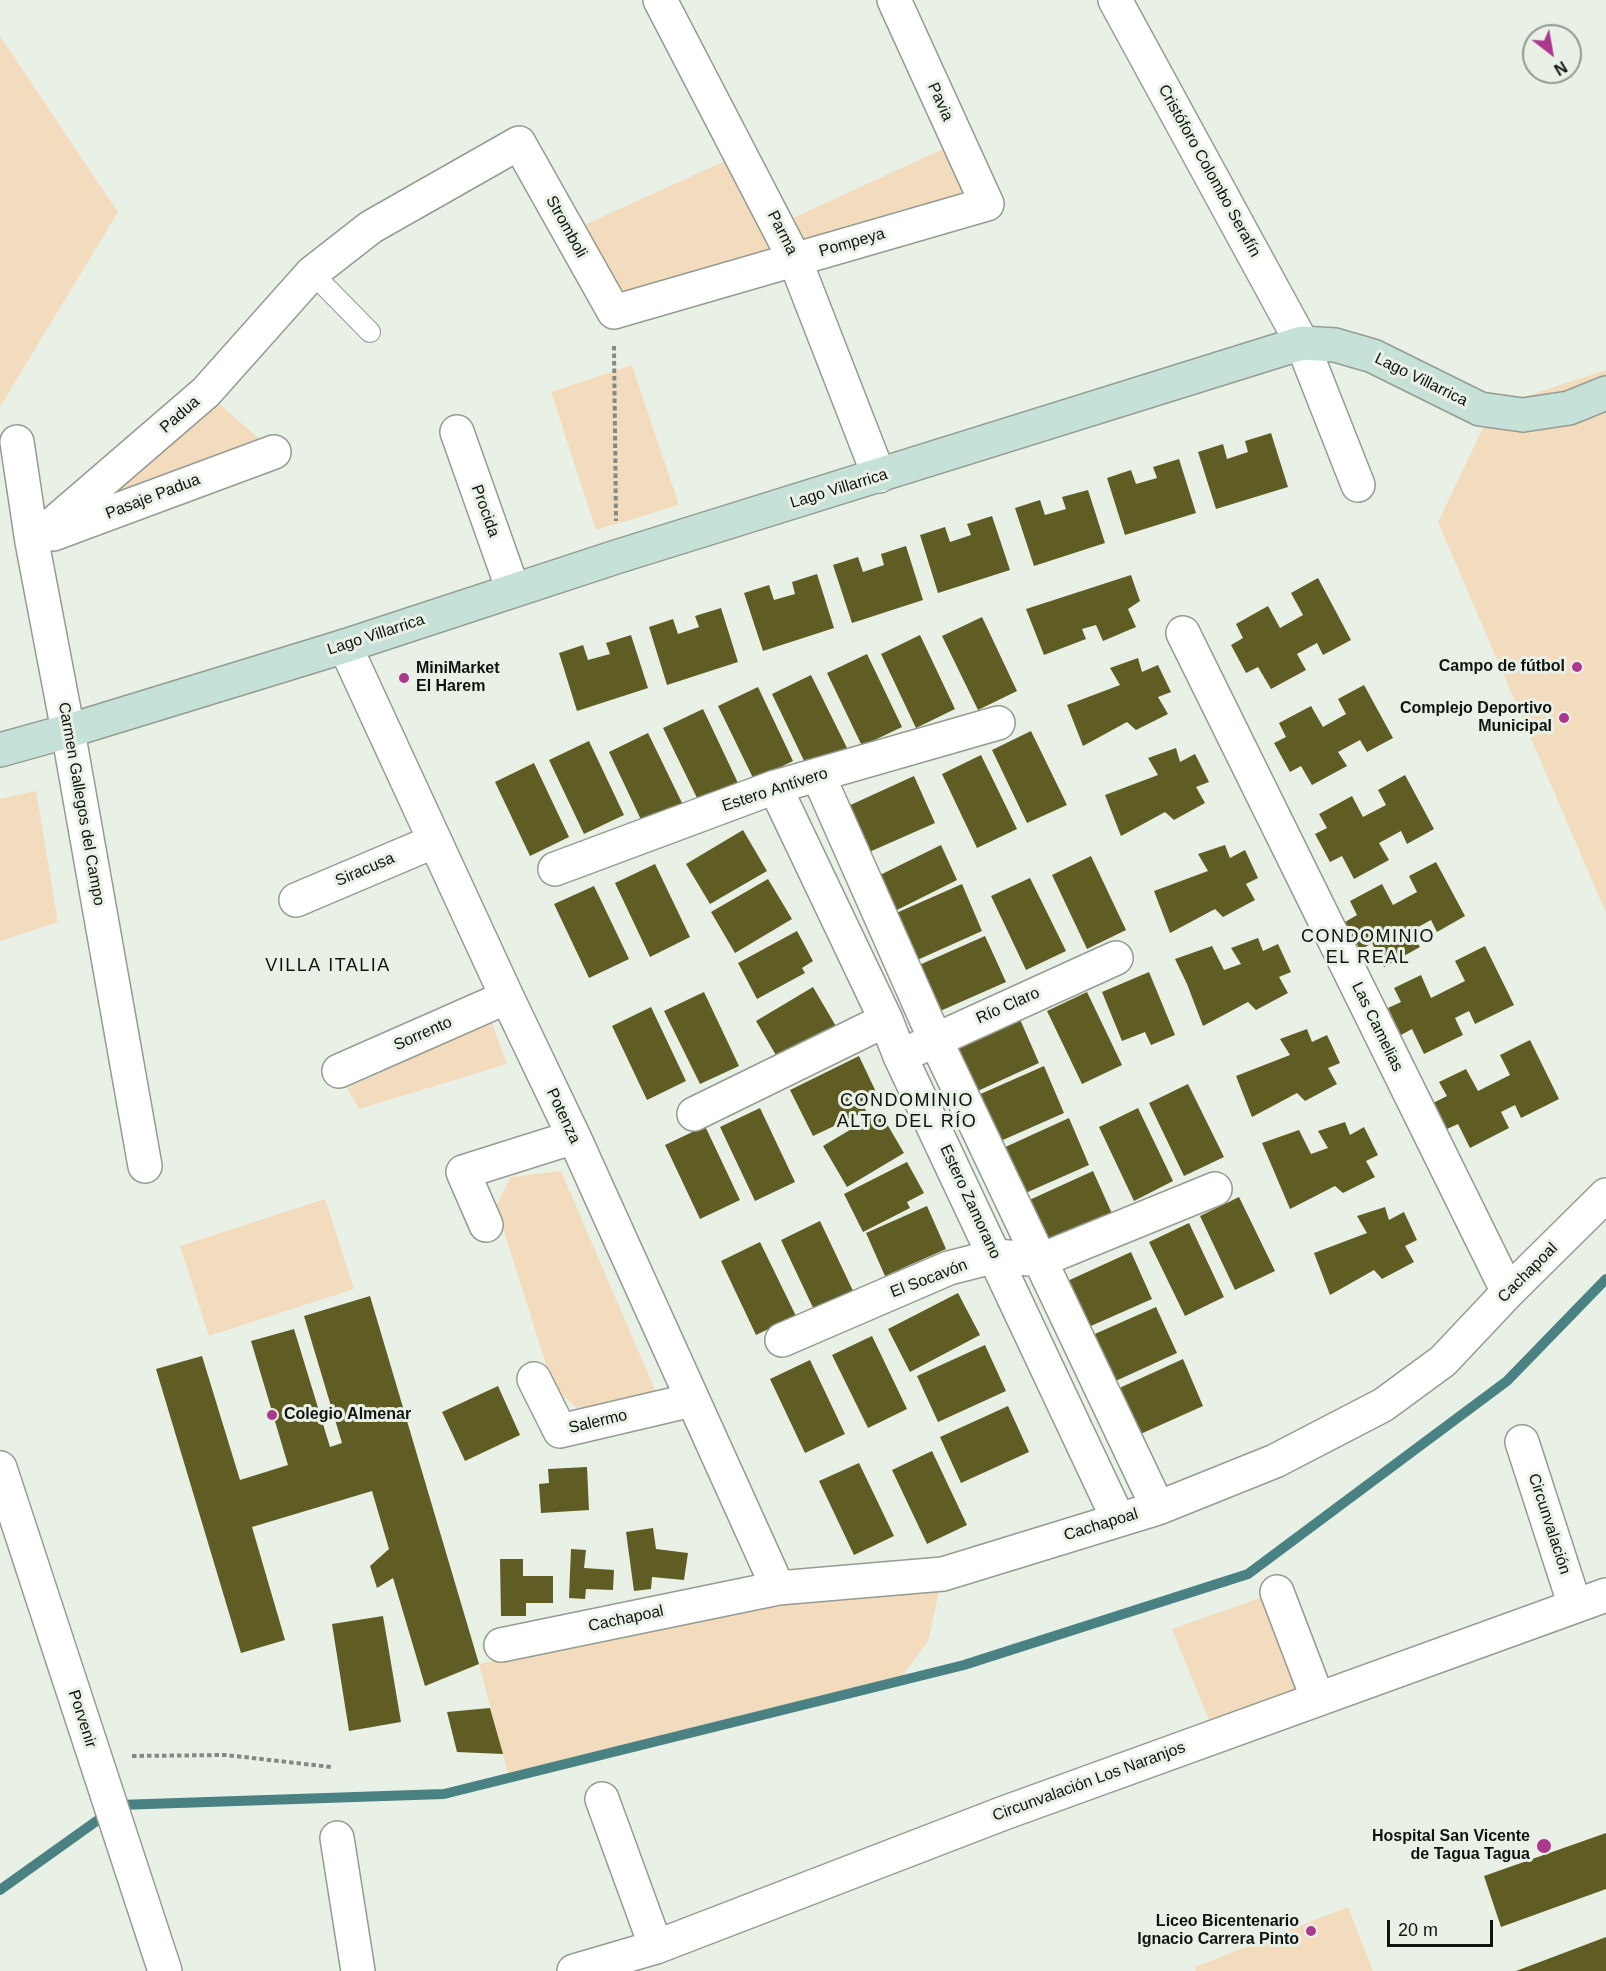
<!DOCTYPE html>
<meta charset="utf-8">
<style>
body{margin:0}
#map{position:relative;width:1606px;height:1971px;overflow:hidden;background:#e9f1e6;font-family:Helvetica,sans-serif}
canvas{display:block}
.north{position:absolute;left:1522px;top:24px;width:60px;height:60px;box-sizing:border-box;background:#e9f1e6;border:2px solid #929890;border-radius:50%;rotate:149deg;font-size:16px;font-weight:700;line-height:24px;text-align:center;color:#10130f}
.north::after{content:'';display:block;margin:auto;width:21px;height:27px;background:#ac378f;clip-path:polygon(50% 0,100% 100%,50% 72%,0 100%)}
.scale{position:absolute;left:1387px;top:1920px;width:106px;height:27px;box-sizing:border-box;border:3px solid #10130f;border-top:0;padding-left:8px;font-size:18px;line-height:21px;white-space:nowrap;color:#10130f;-webkit-text-stroke:4px #e9f1e6;paint-order:stroke}
</style>
<div id="map">
<canvas width="1606" height="1971"></canvas>
<div class="north">N</div>
<div class="scale">20 m</div>
</div>
<script>
const g = document.querySelector('canvas').getContext('2d');
g.lineJoin = 'round';
function fillPath(path, color) { g.fillStyle = color; g.fill(path, 'evenodd'); }
function stroke(path, color, width, dash) { g.strokeStyle = color; g.lineWidth = width; g.lineCap = dash ? 'butt' : 'round'; g.setLineDash(dash || []); g.stroke(path); }
function label(font, color, halo, rows, align = 'center') {
  g.font = font + ' Helvetica,sans-serif'; g.lineWidth = 6; g.setLineDash([]); g.textBaseline = 'middle'; g.strokeStyle = halo; g.fillStyle = color; for (const [text, x, y, turn = 0] of rows) {
    g.save(); g.translate(x, y); g.rotate((+turn || 0) * Math.PI / 180); g.textAlign = isNaN(turn) ? turn : align; if (halo) g.strokeText(text, 0, 0); g.fillText(text, 0, 0); g.restore();
  }
}
const green = new Path2D(`
 M 0,36 L 118,212 L 0,407 Z
 M 958,142 L 987,204 L 614,312 L 569,232 L 740,154 L 778,225 Z
 M 632,365 L 679,505 L 596,530 L 551,392 Z
 M 1606,370 L 1606,913 L 1438,522 L 1493,407 Z
 M 206,392 L 274,452 L 32,542 Z
 M 36,791 L 58,922 L 0,941 L 0,799 Z
 M 491,1021 L 507,1064 L 359,1109 L 347,1088 Z
 M 561,1171 L 658,1397 L 578,1409 L 553,1387 L 496,1206 L 511,1177 Z
 M 325,1199 L 354,1289 L 209,1336 L 180,1246 Z
 M 943,1574 L 928,1641 L 898,1682 L 509,1778 L 479,1664 Z
 M 1277,1592 L 1317,1697 L 1215,1735 L 1172,1629 Z
 M 1348,1907 L 1373,1971 L 1196,1971 L 1195,1967 Z`);
const stream = new Path2D(`
 M 0,1890 L 119,1805 L 444,1794 L 964,1665 L 1248,1574 L 1507,1381 L 1606,1279`);
const building = new Path2D(`
 M 1271,433 L 1288,487 L 1216,509 L 1198,452 L 1223,444 L 1227,459 L 1248,452 L 1245,441 Z
 M 1179,459 L 1196,513 L 1125,535 L 1107,478 L 1131,470 L 1136,484 L 1157,478 L 1153,467 Z
 M 1088,490 L 1105,543 L 1034,566 L 1015,508 L 1040,500 L 1045,515 L 1066,509 L 1062,497 Z
 M 992,516 L 1010,570 L 938,593 L 920,535 L 945,527 L 950,542 L 971,535 L 967,524 Z
 M 906,546 L 923,600 L 852,623 L 833,565 L 858,557 L 863,572 L 884,565 L 881,554 Z
 M 817,574 L 834,628 L 763,651 L 744,593 L 769,585 L 774,600 L 795,594 L 792,582 Z
 M 1131,575 L 1140,601 L 1128,609 L 1136,627 L 1103,641 L 1096,625 L 1082,629 L 1086,639 L 1044,655 L 1026,609 Z
 M 1318,578 L 1351,640 L 1323,655 L 1317,643 L 1297,654 L 1306,670 L 1271,689 L 1258,667 L 1246,673 L 1231,645 L 1243,638 L 1236,624 L 1268,606 L 1280,628 L 1303,615 L 1291,593 Z
 M 721,608 L 738,662 L 667,685 L 649,627 L 673,619 L 678,634 L 699,627 L 695,616 Z
 M 982,617 L 1017,691 L 978,710 L 942,636 Z
 M 631,635 L 648,688 L 577,711 L 559,653 L 583,645 L 588,660 L 610,654 L 606,643 Z
 M 920,635 L 955,709 L 916,728 L 881,654 Z
 M 867,654 L 902,727 L 862,746 L 827,673 Z
 M 1138,658 L 1142,672 L 1158,665 L 1171,692 L 1158,697 L 1168,714 L 1136,730 L 1127,722 L 1083,746 L 1067,705 L 1120,685 L 1110,668 Z
 M 811,675 L 847,748 L 807,767 L 772,694 Z
 M 1364,685 L 1393,738 L 1367,752 L 1360,740 L 1338,752 L 1347,766 L 1312,785 L 1301,766 L 1290,772 L 1274,743 L 1286,737 L 1279,723 L 1311,706 L 1323,727 L 1346,714 L 1338,699 Z
 M 758,687 L 793,761 L 754,780 L 718,706 Z
 M 703,709 L 738,783 L 699,802 L 663,728 Z
 M 1031,731 L 1067,805 L 1027,823 L 992,750 Z
 M 648,733 L 684,807 L 644,826 L 609,752 Z
 M 589,741 L 624,815 L 584,834 L 549,760 Z
 M 1176,748 L 1180,762 L 1195,754 L 1209,782 L 1196,787 L 1205,803 L 1174,820 L 1165,812 L 1121,836 L 1105,795 L 1158,775 L 1148,758 Z
 M 981,755 L 1017,829 L 977,848 L 942,774 Z
 M 534,763 L 569,837 L 530,856 L 495,782 Z
 M 1405,775 L 1434,829 L 1407,844 L 1401,831 L 1379,843 L 1389,860 L 1354,879 L 1342,856 L 1330,862 L 1315,834 L 1327,828 L 1319,814 L 1352,796 L 1363,817 L 1386,805 L 1378,790 Z
 M 914,776 L 935,823 L 867,853 L 846,807 Z
 M 743,830 L 767,871 L 710,904 L 686,864 Z
 M 941,845 L 957,880 L 895,911 L 878,876 Z
 M 1225,845 L 1230,858 L 1245,850 L 1258,878 L 1246,884 L 1255,900 L 1223,917 L 1215,909 L 1170,933 L 1154,891 L 1208,871 L 1198,854 Z
 M 1091,856 L 1126,930 L 1087,949 L 1052,875 Z
 M 1436,862 L 1465,916 L 1437,932 L 1431,920 L 1411,931 L 1420,947 L 1384,967 L 1372,943 L 1360,950 L 1345,922 L 1357,915 L 1350,901 L 1382,884 L 1393,905 L 1417,892 L 1409,876 Z
 M 655,864 L 690,937 L 650,957 L 615,883 Z
 M 1030,878 L 1066,951 L 1026,970 L 991,896 Z
 M 768,879 L 792,919 L 735,953 L 711,912 Z
 M 962,884 L 982,931 L 915,961 L 894,914 Z
 M 594,886 L 629,959 L 589,978 L 554,904 Z
 M 797,931 L 813,961 L 802,968 L 805,973 L 757,999 L 738,963 Z
 M 985,936 L 1006,982 L 938,1012 L 917,966 Z
 M 1258,938 L 1263,951 L 1278,944 L 1291,972 L 1279,977 L 1288,993 L 1256,1010 L 1248,1002 L 1203,1026 L 1187,984 L 1175,959 L 1212,946 L 1224,970 L 1241,964 L 1231,948 Z
 M 1485,946 L 1514,1005 L 1475,1024 L 1469,1011 L 1455,1018 L 1463,1035 L 1424,1054 L 1412,1029 L 1401,1035 L 1388,1008 L 1401,1002 L 1394,988 L 1421,975 L 1431,998 L 1465,981 L 1455,961 Z
 M 1149,972 L 1175,1035 L 1151,1045 L 1145,1032 L 1122,1041 L 1102,992 Z
 M 813,987 L 837,1028 L 780,1062 L 756,1021 Z
 M 704,992 L 739,1066 L 700,1084 L 664,1011 Z
 M 1087,992 L 1122,1065 L 1082,1084 L 1047,1011 Z
 M 651,1007 L 686,1081 L 647,1100 L 612,1026 Z
 M 1019,1017 L 1039,1063 L 971,1094 L 951,1047 Z
 M 1307,1029 L 1312,1042 L 1327,1035 L 1340,1063 L 1328,1068 L 1337,1084 L 1305,1101 L 1297,1093 L 1252,1117 L 1236,1076 L 1290,1055 L 1280,1039 Z
 M 1530,1040 L 1559,1099 L 1521,1118 L 1515,1105 L 1501,1112 L 1509,1128 L 1470,1148 L 1458,1124 L 1447,1129 L 1433,1103 L 1447,1096 L 1439,1082 L 1466,1069 L 1478,1091 L 1510,1075 L 1500,1055 Z
 M 859,1056 L 877,1094 L 862,1102 L 866,1111 L 813,1136 L 790,1090 Z
 M 1044,1066 L 1064,1113 L 996,1143 L 976,1096 Z
 M 1188,1084 L 1224,1157 L 1184,1176 L 1149,1103 Z
 M 760,1108 L 795,1182 L 755,1201 L 720,1127 Z
 M 1138,1108 L 1173,1181 L 1134,1201 L 1099,1127 Z
 M 880,1112 L 904,1153 L 847,1187 L 823,1146 Z
 M 1069,1118 L 1089,1165 L 1021,1195 L 1001,1149 Z
 M 1345,1122 L 1350,1135 L 1364,1127 L 1378,1155 L 1366,1161 L 1375,1177 L 1343,1193 L 1335,1186 L 1290,1209 L 1262,1143 L 1299,1130 L 1311,1154 L 1328,1148 L 1318,1131 Z
 M 705,1126 L 740,1200 L 700,1219 L 665,1145 Z
 M 907,1162 L 924,1193 L 907,1202 L 910,1208 L 863,1232 L 844,1194 Z
 M 1093,1171 L 1114,1218 L 1046,1248 L 1025,1202 Z
 M 1239,1197 L 1275,1271 L 1235,1290 L 1200,1216 Z
 M 927,1206 L 946,1249 L 885,1276 L 866,1233 Z
 M 1385,1207 L 1389,1220 L 1404,1212 L 1417,1240 L 1405,1246 L 1414,1262 L 1382,1279 L 1374,1270 L 1330,1295 L 1314,1253 L 1367,1233 L 1357,1216 Z
 M 820,1221 L 855,1295 L 816,1314 L 781,1240 Z
 M 1189,1223 L 1224,1297 L 1185,1316 L 1149,1242 Z
 M 760,1242 L 796,1316 L 756,1335 L 721,1261 Z
 M 1131,1252 L 1152,1299 L 1084,1329 L 1063,1283 Z
 M 958,1293 L 980,1335 L 910,1372 L 888,1329 Z
 M 370,1296 L 479,1664 L 425,1686 L 393,1578 L 377,1588 L 370,1566 L 389,1549 L 372,1491 L 252,1527 L 285,1640 L 241,1653 L 156,1369 L 202,1356 L 240,1480 L 288,1465 L 251,1341 L 294,1329 L 330,1447 L 342,1443 L 304,1316 Z
 M 1156,1307 L 1177,1353 L 1109,1384 L 1088,1337 Z
 M 872,1336 L 907,1409 L 868,1428 L 832,1355 Z
 M 985,1345 L 1006,1391 L 938,1422 L 917,1376 Z
 M 1183,1359 L 1203,1406 L 1136,1436 L 1115,1390 Z
 M 810,1360 L 845,1434 L 805,1453 L 770,1379 Z
 M 498,1386 L 520,1435 L 465,1461 L 442,1412 Z
 M 1008,1406 L 1029,1452 L 961,1483 L 940,1437 Z
 M 932,1451 L 967,1525 L 927,1544 L 892,1470 Z
 M 859,1463 L 894,1536 L 854,1555 L 819,1481 Z
 M 587,1467 L 589,1510 L 541,1513 L 539,1484 L 549,1483 L 548,1469 Z
 M 653,1528 L 656,1549 L 688,1553 L 684,1580 L 652,1577 L 651,1589 L 634,1591 L 626,1532 Z
 M 571,1549 L 586,1550 L 584,1568 L 614,1570 L 613,1590 L 586,1589 L 585,1599 L 569,1598 Z
 M 500,1559 L 523,1559 L 523,1576 L 553,1576 L 553,1603 L 526,1603 L 526,1616 L 501,1616 Z
 M 383,1616 L 401,1722 L 349,1731 L 332,1624 Z
 M 490,1708 L 503,1754 L 457,1752 L 447,1712 Z
 M 1606,1833 L 1606,1889 L 1501,1927 L 1484,1876 Z
 M 1606,1937 L 1606,1971 L 1516,1971 Z`);
const path = new Path2D(`
 M 614,346 L 616,521
 M 132,1756 L 226,1755 L 331,1767`);
const lane = new Path2D(`
 M 312,273 L 370,332`);
const street = new Path2D(`
 M 660,0 L 795,260 L 879,476
 M 1115,0 L 1302,343 L 1358,485
 M 457,432 L 513,590
 M 17,442 L 32,542 L 68,731 L 145,1166
 M 53,534 L 274,452
 M 32,542 L 206,392 L 312,273 L 371,227 L 519,143 L 614,312 L 987,204 L 894,0
 M 1183,633 L 1508,1292
 M 345,646 L 507,997 L 574,1137 L 778,1588
 M 818,775 L 935,1039 L 1158,1508
 M 775,787 L 886,1020 L 900,1056 L 1118,1519
 M 555,869 L 775,787 L 998,723
 M 296,900 L 435,841
 M 916,1049 L 1116,958
 M 339,1071 L 507,997
 M 694,1114 L 886,1020
 M 486,1225 L 463,1172 L 574,1137
 M 782,1340 L 949,1268 L 996,1256 L 1041,1260 L 1215,1189
 M 534,1379 L 560,1431 L 692,1400
 M 1522,1442 L 1575,1606
 M 0,1468 L 165,1971
 M 1277,1592 L 1317,1697 L 1314,1700
 M 501,1645 L 778,1588 L 943,1574 L 1158,1508 L 1275,1461 L 1383,1405 L 1443,1361 L 1508,1292 L 1606,1195
 M 602,1799 L 656,1947
 M 337,1838 L 358,1971
 M 574,1971 L 656,1947 L 1004,1813 L 1606,1595`);
const secondary = new Path2D(`
 M 0,750 L 68,731 L 345,646 L 616,557 L 1302,343 L 1335,345 L 1373,356 L 1480,409 L 1523,415 L 1569,408 L 1606,393`);
const markers = [
 [1577,667,6,"#ac378f"],
 [404,678,6,"#ac378f"],
 [1564,718,6,"#ac378f"],
 [272,1415,6,"#ac378f"],
 [1544,1846,8,"#ac378f"],
 [1311,1931,6,"#ac378f"]
];
const streetNames = [
 ["Pavia",940,102,66],
 ["Cristóforo Colombo Serafín",1209,171,61],
 ["Stromboli",566,227,61],
 ["Parma",782,233,63],
 ["Pompeya",852,243,-16],
 ["Lago Villarrica",1421,380,26],
 ["Padua",180,415,-41],
 ["Lago Villarrica",839,489,-17],
 ["Pasaje Padua",153,497,-21],
 ["Procida",485,511,70],
 ["Lago Villarrica",376,635,-18],
 ["Estero Antívero",775,790,-18],
 ["Carmen Gallegos del Campo",81,804,80],
 ["Siracusa",365,870,-23],
 ["Río Claro",1008,1006,-24],
 ["Las Camelias",1377,1027,64],
 ["Sorrento",423,1034,-24],
 ["Potenza",563,1116,65],
 ["Estero Zamorano",970,1202,65],
 ["Cachapoal",1528,1273,-45],
 ["El Socavón",929,1279,-21],
 ["Salermo",598,1422,-13],
 ["Circunvalación",1549,1524,72],
 ["Cachapoal",1101,1525,-17],
 ["Cachapoal",626,1619,-12],
 ["Porvenir",82,1719,72],
 ["Circunvalación Los Naranjos",1089,1782,-20]
];
const poiNames = [
 ["Campo de fútbol",1565,667],
 ["MiniMarket",416,669,"left"],
 ["El Harem",416,687,"left"],
 ["Complejo Deportivo",1552,709],
 ["Municipal",1552,727],
 ["Colegio Almenar",284,1415,"left"],
 ["Hospital San Vicente",1530,1837],
 ["de Tagua Tagua",1530,1855],
 ["Liceo Bicentenario",1299,1922],
 ["Ignacio Carrera Pinto",1299,1940]
];
const neighbourhoodNames = [
 ["CONDOMINIO",1368,937],
 ["EL REAL",1368,958],
 ["VILLA ITALIA",328,966],
 ["CONDOMINIO",907,1101],
 ["ALTO DEL RÍO",907,1122]
];
fillPath(green, '#f3dbbd');
stroke(stream, '#4a8284', 10);
fillPath(building, '#605d24');
stroke(lane, '#949c92', 22);
stroke(street, '#949c92', 36);
stroke(secondary, '#949c92', 36);
stroke(path, '#848a82', 4, [4.5, 3]);
stroke(lane, '#fff', 20);
stroke(street, '#fff', 33);
stroke(secondary, '#c6e1d8', 33);
for (const [x, y, r, color] of markers) { const dot = new Path2D(); dot.arc(x, y, r, 0, 2 * Math.PI); g.fillStyle = color; g.fill(dot); stroke(dot, '#e9f1e6', 2); }
label('16px', '#10130f', '#e9f1e6', streetNames);
label('bold 16px', '#10130f', '#e9f1e6', poiNames, 'right');
g.letterSpacing = '1.5px';
label('18px', '#10130f', '#e9f1e6', neighbourhoodNames);
g.letterSpacing = '0px';
</script>
